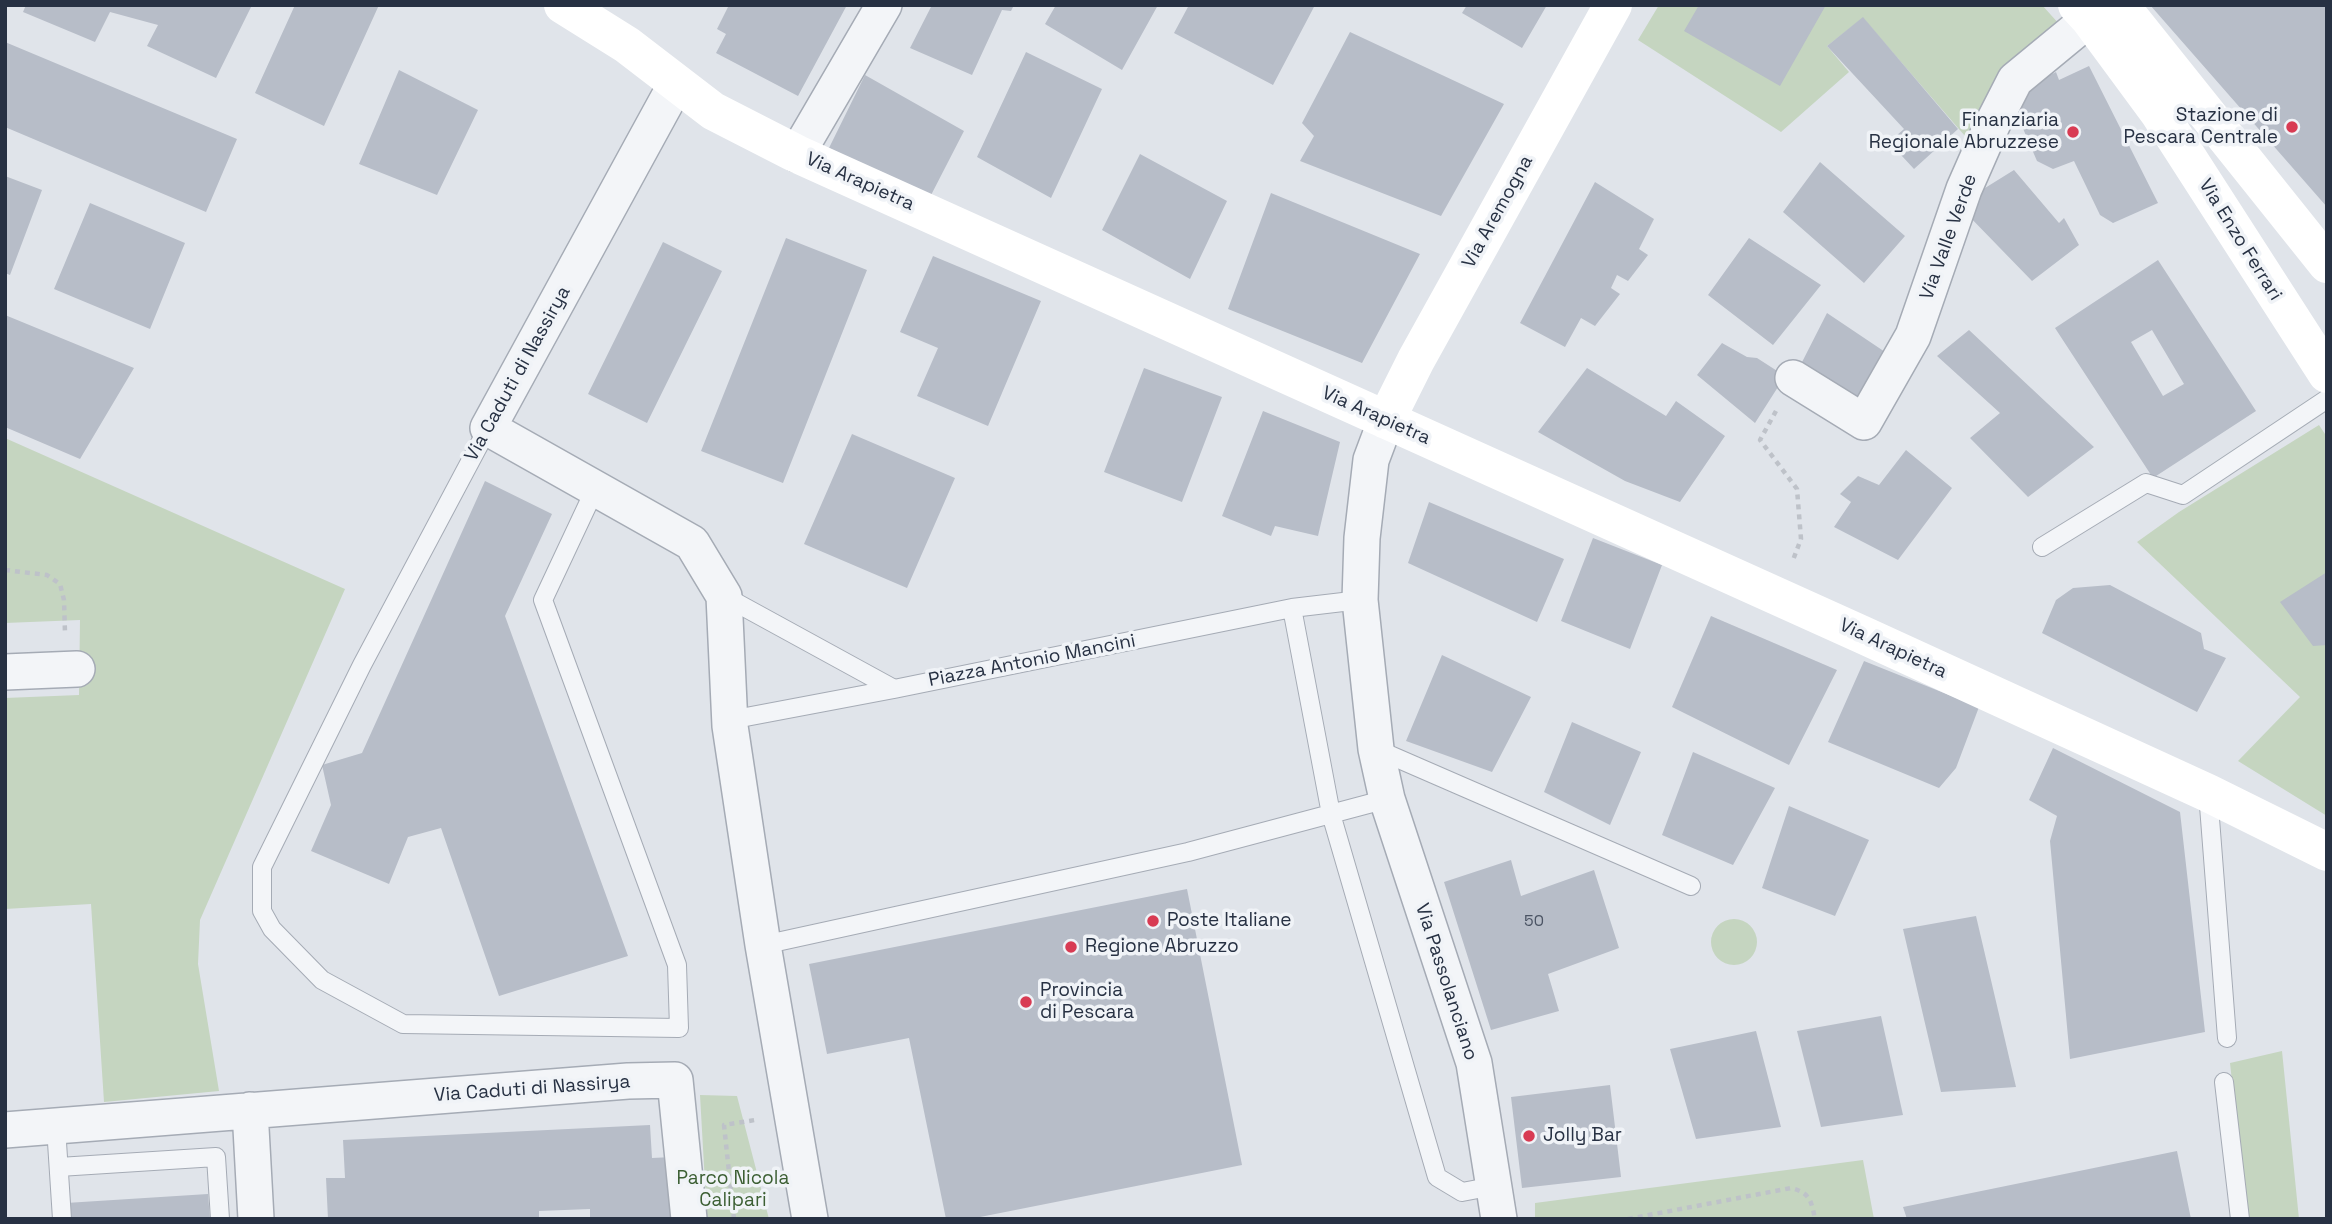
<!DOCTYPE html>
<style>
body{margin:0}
#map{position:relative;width:2332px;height:1224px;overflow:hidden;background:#e0e4ea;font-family:"Space Grotesk",sans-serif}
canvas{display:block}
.frame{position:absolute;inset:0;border:7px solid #273143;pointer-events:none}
</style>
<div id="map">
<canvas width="2332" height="1224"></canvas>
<div class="frame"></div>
</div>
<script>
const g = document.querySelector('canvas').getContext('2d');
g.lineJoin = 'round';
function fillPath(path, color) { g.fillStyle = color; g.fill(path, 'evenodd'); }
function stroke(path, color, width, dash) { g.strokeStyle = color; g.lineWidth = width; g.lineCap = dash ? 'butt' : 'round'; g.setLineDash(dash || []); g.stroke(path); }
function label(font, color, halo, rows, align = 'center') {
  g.font = font + ' "Space Grotesk",sans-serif'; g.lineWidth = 7; g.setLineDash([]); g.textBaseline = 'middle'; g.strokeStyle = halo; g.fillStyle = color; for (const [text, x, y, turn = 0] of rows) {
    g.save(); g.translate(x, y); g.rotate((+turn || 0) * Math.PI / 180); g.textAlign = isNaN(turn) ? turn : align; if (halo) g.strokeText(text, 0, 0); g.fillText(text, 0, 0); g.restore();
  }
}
const green = new Path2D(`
 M 1659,5 L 2042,5 L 2060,25 L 1971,143 L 1863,18 L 1827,46 L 1849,72 L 1781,132 L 1638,40 Z
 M 2319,425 L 2327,437 L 2327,816 L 2238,761 L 2300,697 L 2137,542 L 2179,512 Z
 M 5,438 L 345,589 L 200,920 L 198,964 L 219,1091 L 104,1102 L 91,904 L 5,909 L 5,698 L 79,695 L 80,620 L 5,623 Z
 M1711 942a23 23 0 1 1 46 0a23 23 0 1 1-46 0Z
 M 2282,1051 L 2299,1219 L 2247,1219 L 2230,1063 Z
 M 700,1095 L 737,1096 L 769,1219 L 707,1219 Z
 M 1863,1160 L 1874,1219 L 1535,1219 L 1535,1203 Z`);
const building = new Path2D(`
 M 26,5 L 252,5 L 216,78 L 147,46 L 158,25 L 110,12 L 95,42 L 23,12 Z
 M 295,5 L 379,5 L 324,126 L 255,93 Z
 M 729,5 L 847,5 L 798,96 L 716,53 L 726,34 L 717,29 Z
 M 932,5 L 1014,5 L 1011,11 L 1002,10 L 972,75 L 910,48 Z
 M 1056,5 L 1158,5 L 1122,70 L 1045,24 Z
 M 1189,5 L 1315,5 L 1273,85 L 1174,33 Z
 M 1467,5 L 1547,5 L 1522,48 L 1462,13 Z
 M 1699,5 L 1826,5 L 1780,86 L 1684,31 Z
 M 2150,5 L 2327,5 L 2327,207 L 2200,62 Z
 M 1863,17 L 1958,129 L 1914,169 L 1889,142 L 1904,129 L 1827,46 Z
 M 1350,32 L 1504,104 L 1441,216 L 1300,161 L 1314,136 L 1302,123 Z
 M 5,42 L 237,139 L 206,212 L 5,127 Z
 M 1026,52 L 1102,89 L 1051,198 L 977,157 Z
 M 2089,66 L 2158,203 L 2113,223 L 2100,215 L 2074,161 L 2053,169 L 2037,161 L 2012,103 L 2027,87 L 2056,72 L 2059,80 Z
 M 399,70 L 478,110 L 437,195 L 359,164 Z
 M 865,75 L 964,131 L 929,199 L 829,148 Z
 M 1140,154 L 1227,201 L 1190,279 L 1102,230 Z
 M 1820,162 L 1905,236 L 1864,283 L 1783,212 Z
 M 2014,170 L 2059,223 L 2064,218 L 2079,245 L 2032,281 L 1964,211 L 1985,188 Z
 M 5,176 L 42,190 L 10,275 L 5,273 Z
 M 1595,182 L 1654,219 L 1639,249 L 1648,255 L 1628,281 L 1617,275 L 1611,288 L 1620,294 L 1595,326 L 1581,318 L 1565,347 L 1520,323 Z
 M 1271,193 L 1420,254 L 1362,363 L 1228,309 Z
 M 90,203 L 185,243 L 150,329 L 54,289 Z
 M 786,238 L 867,270 L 783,483 L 701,451 Z
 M 1749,238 L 1821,285 L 1773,345 L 1708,295 Z
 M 663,242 L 722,271 L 647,423 L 588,394 Z
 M 933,256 L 1041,301 L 988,426 L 917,396 L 938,348 L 900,332 Z
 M 2158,260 L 2256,411 L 2153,478 L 2055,328 ZM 2152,330 L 2184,384 L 2163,396 L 2131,342 Z
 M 1827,313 L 1894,358 L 1860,407 L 1798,370 Z
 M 5,315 L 134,368 L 80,459 L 5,427 Z
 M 1969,330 L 2094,447 L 2028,497 L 1970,438 L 2000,413 L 1937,356 Z
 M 1722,343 L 1747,357 L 1757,358 L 1785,376 L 1755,423 L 1697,375 Z
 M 1144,368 L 1222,397 L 1182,502 L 1104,472 Z
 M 1587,368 L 1666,416 L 1676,401 L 1725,436 L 1680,502 L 1625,481 L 1538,432 Z
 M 1263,411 L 1340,442 L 1318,536 L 1275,526 L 1271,536 L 1222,516 Z
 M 852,434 L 955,478 L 907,588 L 804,544 Z
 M 1906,450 L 1952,488 L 1898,560 L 1834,527 L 1851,502 L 1840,494 L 1858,476 L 1879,485 Z
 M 485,481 L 552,514 L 505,616 L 628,956 L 499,996 L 441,828 L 408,837 L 389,884 L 311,851 L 331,805 L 322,765 L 362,753 Z
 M 1429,502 L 1564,559 L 1537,622 L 1408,563 Z
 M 1593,538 L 1662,565 L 1630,649 L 1561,621 Z
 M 2327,572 L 2327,645 L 2313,646 L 2280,602 Z
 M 2110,585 L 2201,633 L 2204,649 L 2226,658 L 2197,712 L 2042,633 L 2056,600 L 2073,588 Z
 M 1711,616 L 1837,670 L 1789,765 L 1672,707 Z
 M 1442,655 L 1531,697 L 1492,772 L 1406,741 Z
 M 1864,661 L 1979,707 L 1956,768 L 1939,788 L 1828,742 Z
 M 1572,722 L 1641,752 L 1610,825 L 1544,792 Z
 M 2053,748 L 2180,812 L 2205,1032 L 2070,1059 L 2050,841 L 2057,816 L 2029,800 Z
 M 1693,752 L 1775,788 L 1733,865 L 1662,835 Z
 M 1789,806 L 1869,840 L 1835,916 L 1762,888 Z
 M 1511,860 L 1521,896 L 1594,870 L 1619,948 L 1548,974 L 1559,1011 L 1491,1030 L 1444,882 Z
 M 1187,889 L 1242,1165 L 970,1219 L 946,1219 L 909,1038 L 827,1054 L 809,964 Z
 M 1976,916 L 2016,1087 L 1941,1092 L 1903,929 Z
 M 1881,1016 L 1903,1115 L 1821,1127 L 1797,1031 Z
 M 1756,1031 L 1781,1127 L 1696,1139 L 1670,1049 Z
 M 1610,1085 L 1621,1177 L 1522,1188 L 1511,1097 Z
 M 650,1125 L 652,1158 L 672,1157 L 675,1219 L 590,1219 L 590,1209 L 539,1211 L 539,1219 L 328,1219 L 326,1178 L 345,1178 L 343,1140 Z
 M 2177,1151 L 2191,1219 L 1907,1219 L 1903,1207 Z
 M 208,1194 L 210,1219 L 67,1219 L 66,1203 Z`);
const path = new Path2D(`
 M 1776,411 L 1760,440 L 1797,489 L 1801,539 L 1793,560
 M 5,570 L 47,575 L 60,584 L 64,600 L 65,633
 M 734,1219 L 724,1125 L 755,1120
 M 1628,1219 L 1791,1188 C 1810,1193 1811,1200 1815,1219`);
const lane = new Path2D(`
 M 488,428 L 362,665 L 262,867 L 262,911 L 272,929 L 322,980 L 403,1024 L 679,1028 L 677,965 L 543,600 L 596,487
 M 2042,547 L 2146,483 L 2183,495 L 2327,399
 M 724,596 L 894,689 L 1292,608 L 1360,600
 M 1292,608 L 1331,814 L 1437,1177 L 1462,1192 L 1494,1186
 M 730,720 L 894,689
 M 1376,749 L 1691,886
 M 2208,793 L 2227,1038
 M 763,945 L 1188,852 L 1387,799
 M 2224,1082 L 2240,1219
 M 56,1127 L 62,1219
 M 59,1167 L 216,1157 L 220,1219`);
const street = new Path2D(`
 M 676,84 L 488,428 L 692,543 L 724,596 L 730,726 L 763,945 L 810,1219
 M 797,154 L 884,5
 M 1793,378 L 1864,422 L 1913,336 L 1964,189 L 1993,123 L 2015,80 L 2106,5
 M 1386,420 L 1371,460 L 1362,538 L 1360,600 L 1376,749 L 1387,799 L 1474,1063 L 1499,1219
 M 5,672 L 77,669
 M 250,1110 L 256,1219
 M 5,1130 L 628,1081 L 675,1080 L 689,1219`);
const secondary = new Path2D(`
 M 563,5 L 627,45 L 713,111 L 797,154 L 1863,635 L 2208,793 L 2327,852
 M 2077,5 L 2089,18 L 2159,113 L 2327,374
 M 2120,5 L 2327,264
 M 1386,420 L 1416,360 L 1613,5`);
const markers = [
 [2292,127,7,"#d83b53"],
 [2073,132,7,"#d83b53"],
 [1153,921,7,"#d83b53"],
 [1071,947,7,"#d83b53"],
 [1026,1002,7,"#d83b53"],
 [1529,1136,7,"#d83b53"]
];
const numberNames = [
 ["50",1534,922]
];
const poiNames = [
 ["Stazione di",2278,116,"right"],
 ["Pescara Centrale",2278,138,"right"],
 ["Finanziaria",2059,121,"right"],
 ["Regionale Abruzzese",2059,143,"right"],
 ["Poste Italiane",1167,921],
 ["Regione Abruzzo",1085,947],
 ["Provincia",1040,991],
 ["di Pescara",1040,1013],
 ["Jolly Bar",1543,1136]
];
const streetNames = [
 ["Via Arapietra",860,182,24],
 ["Via Aremogna",1498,212,-61],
 ["Via Valle Verde",1949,237,-70],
 ["Via Enzo Ferrari",2240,240,58],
 ["Via Caduti di Nassirya",518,374,-61],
 ["Via Arapietra",1376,416,24],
 ["Via Arapietra",1893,649,25],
 ["Piazza Antonio Mancini",1032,661,-11],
 ["Via Passolanciano",1446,982,72],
 ["Via Caduti di Nassirya",532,1089,-4]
];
const parkNames = [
 ["Parco Nicola",733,1179],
 ["Calipari",733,1201]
];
fillPath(green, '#c5d5c0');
fillPath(building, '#b7bdc8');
stroke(lane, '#a5abb5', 20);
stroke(street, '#a5abb5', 38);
stroke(path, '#bec2c9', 4.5, [5, 5]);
stroke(lane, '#f3f5f8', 18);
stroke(street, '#f3f5f8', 35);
stroke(secondary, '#fff', 38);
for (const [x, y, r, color] of markers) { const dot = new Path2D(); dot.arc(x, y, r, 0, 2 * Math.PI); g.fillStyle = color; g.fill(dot); stroke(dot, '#f0f3f7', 2.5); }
label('16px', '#4b5464', null, numberNames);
label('19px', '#273143', '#f0f3f7', poiNames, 'left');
label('19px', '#273143', '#f0f3f7', streetNames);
label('19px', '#3c5f33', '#f0f3f7', parkNames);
</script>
